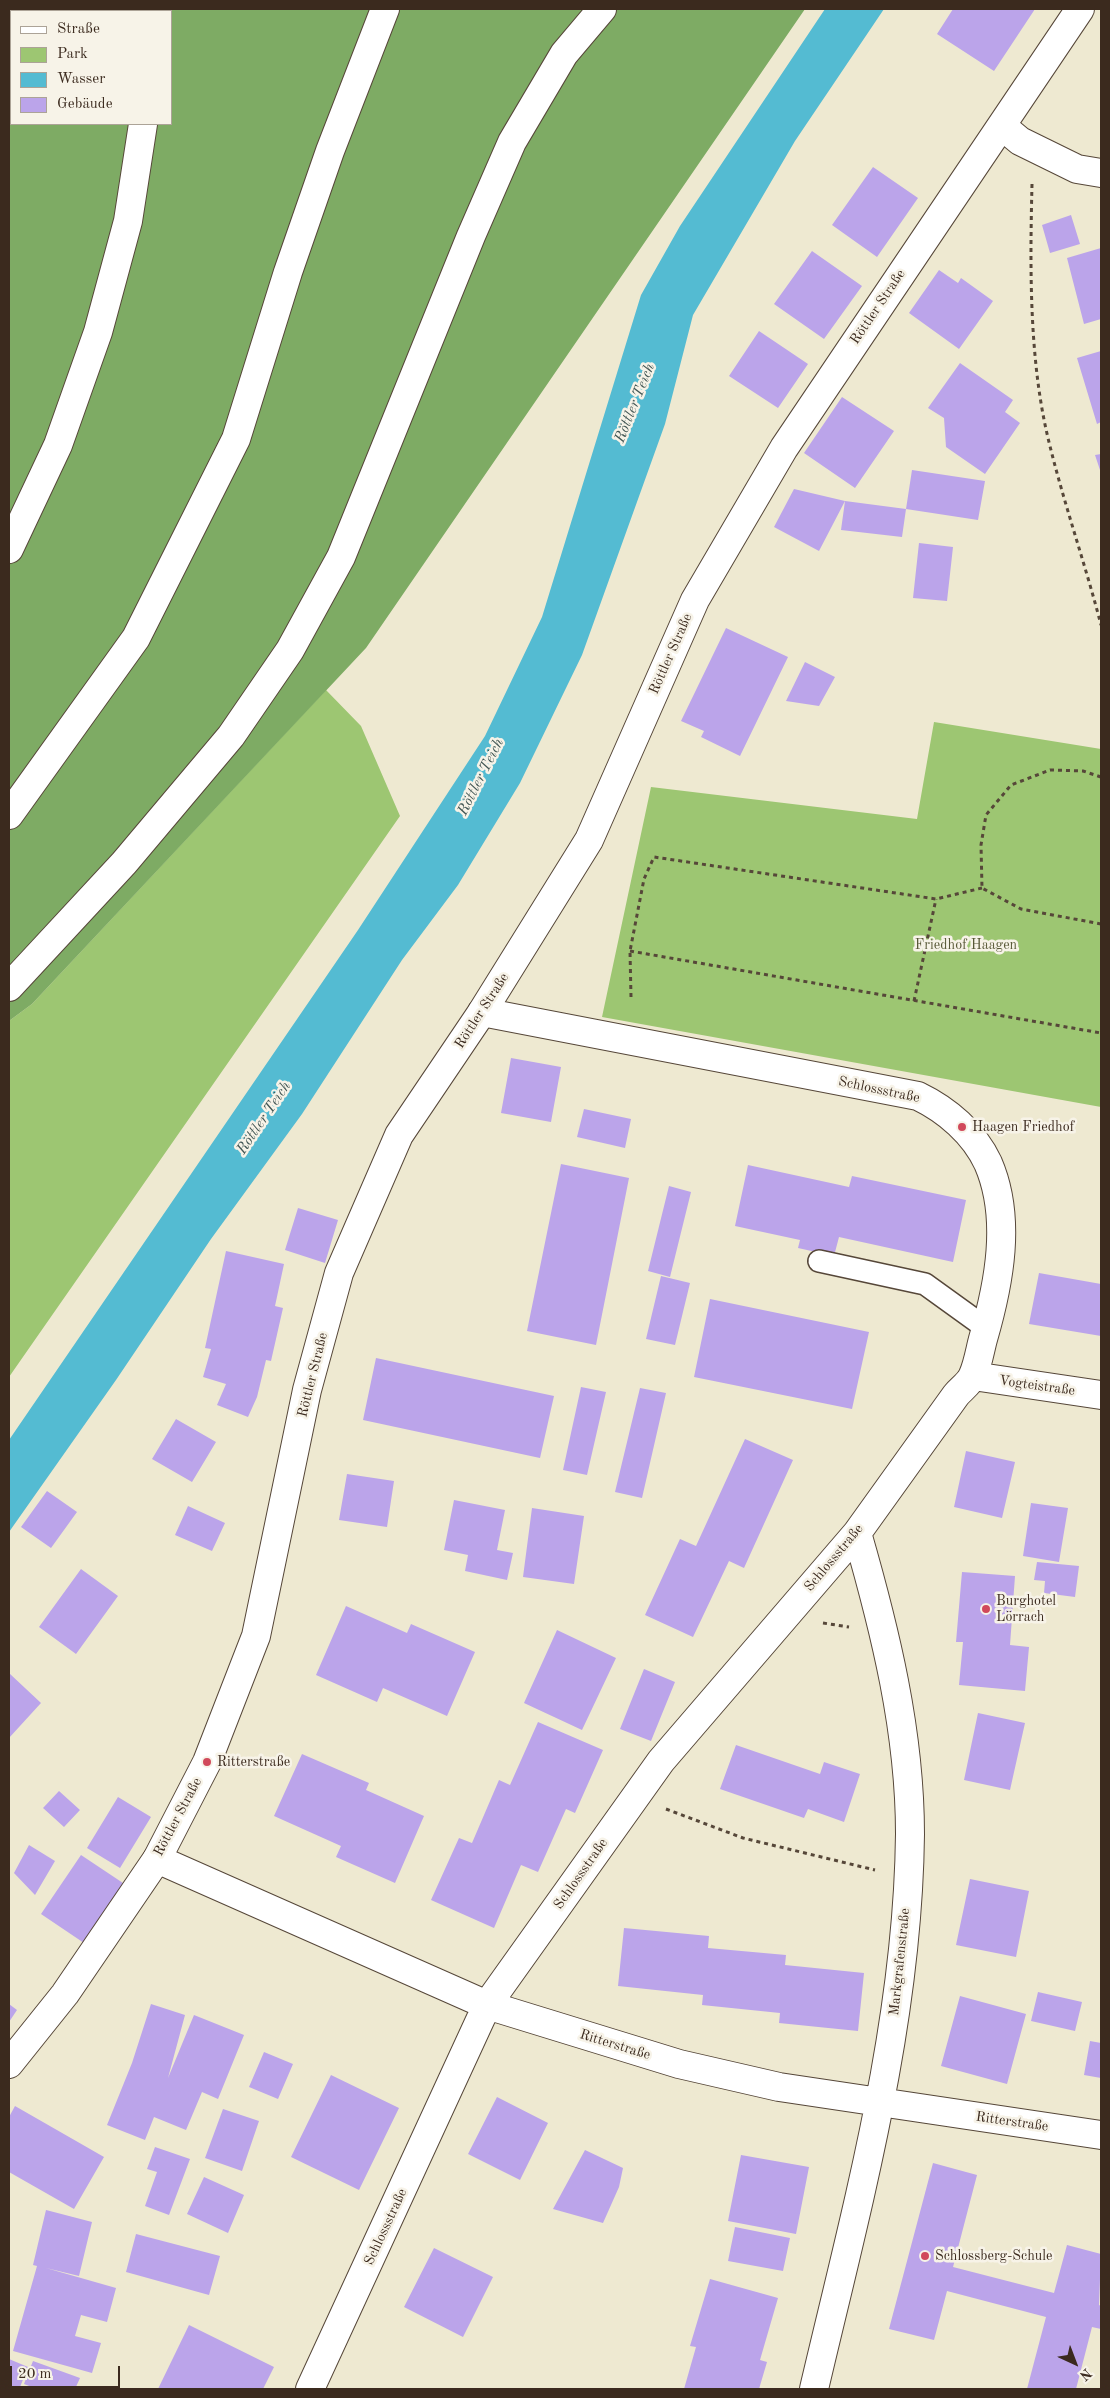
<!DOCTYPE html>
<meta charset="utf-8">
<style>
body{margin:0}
#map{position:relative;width:1110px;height:2398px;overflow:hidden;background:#eee9d1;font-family:"Old Standard TT",serif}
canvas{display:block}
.frame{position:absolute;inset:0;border:10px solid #3b2a1e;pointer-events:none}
.legend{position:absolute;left:10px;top:10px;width:162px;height:115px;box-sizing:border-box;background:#f7f3e8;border:1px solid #aca397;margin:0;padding:6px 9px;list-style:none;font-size:15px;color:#3b2a1e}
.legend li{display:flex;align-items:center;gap:10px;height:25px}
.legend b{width:25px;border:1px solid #aca397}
.north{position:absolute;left:1050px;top:2338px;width:50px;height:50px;-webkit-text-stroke:4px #f7f3e8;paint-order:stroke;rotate:137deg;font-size:14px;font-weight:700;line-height:20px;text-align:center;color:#3b2a1e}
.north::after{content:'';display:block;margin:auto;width:18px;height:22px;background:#3b2a1e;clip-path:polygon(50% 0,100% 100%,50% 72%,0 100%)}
.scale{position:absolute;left:10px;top:2366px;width:110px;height:22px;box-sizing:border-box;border:2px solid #3b2a1e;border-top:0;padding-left:6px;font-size:15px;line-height:18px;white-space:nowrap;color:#3b2a1e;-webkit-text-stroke:4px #f7f3e8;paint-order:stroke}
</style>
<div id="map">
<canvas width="1110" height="2398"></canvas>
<div class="frame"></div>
<ul class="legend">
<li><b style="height:6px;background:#fff"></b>Straße</li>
<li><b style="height:14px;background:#9dc672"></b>Park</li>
<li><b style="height:14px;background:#54bbd2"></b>Wasser</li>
<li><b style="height:14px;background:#bba4ea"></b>Gebäude</li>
</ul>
<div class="north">N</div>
<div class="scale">20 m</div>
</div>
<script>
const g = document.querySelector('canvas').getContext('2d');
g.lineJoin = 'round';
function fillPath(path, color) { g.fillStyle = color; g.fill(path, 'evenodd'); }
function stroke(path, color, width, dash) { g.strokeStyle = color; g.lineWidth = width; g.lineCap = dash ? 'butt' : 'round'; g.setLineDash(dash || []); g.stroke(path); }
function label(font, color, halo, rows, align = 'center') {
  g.font = font + ' "Old Standard TT",serif'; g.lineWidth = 5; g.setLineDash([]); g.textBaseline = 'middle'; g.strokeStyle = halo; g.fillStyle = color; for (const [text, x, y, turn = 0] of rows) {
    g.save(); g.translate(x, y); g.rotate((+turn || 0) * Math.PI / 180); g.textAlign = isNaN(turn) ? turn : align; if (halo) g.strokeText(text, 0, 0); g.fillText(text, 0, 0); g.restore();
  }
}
const green = new Path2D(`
 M 326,690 L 361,726 L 400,816 L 9,1377 L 9,1021 L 32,1004 Z
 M 934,722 L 1101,749 L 1101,1107 L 602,1017 L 651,787 L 917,819 Z`);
const forest = new Path2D(`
 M 9,9 L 805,9 L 366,648 L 32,1004 L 9,1021 ZM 11,11 L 171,11 L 171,124 L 11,124 Z`);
const water = new Path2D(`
 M 825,9 L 884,9 L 795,141 L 693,315 L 665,424 L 582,655 L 520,783 L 458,885 L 402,960 L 302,1114 L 211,1239 L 116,1380 L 9,1532 L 9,1440 L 358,930 L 485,736 L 542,617 L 641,295 L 680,226 Z`);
const building = new Path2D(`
 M 953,9 L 1035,9 L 994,71 L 937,34 Z
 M 873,167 L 918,198 L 877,257 L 832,225 Z
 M 1071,215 L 1080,244 L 1050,253 L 1042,225 Z
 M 1101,248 L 1101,319 L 1084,324 L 1067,258 Z
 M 812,251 L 862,286 L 824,339 L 774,304 Z
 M 939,270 L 958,283 L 961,278 L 993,301 L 959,349 L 909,313 Z
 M 759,331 L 808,364 L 778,408 L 729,376 Z
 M 1101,351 L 1101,422 L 1097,424 L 1077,358 Z
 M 960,363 L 1013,400 L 1005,412 L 1020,423 L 985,474 L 946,447 L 944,418 L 928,408 Z
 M 842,397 L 894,431 L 855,488 L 804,453 Z
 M 1101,454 L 1101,473 L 1095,455 Z
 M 912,470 L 985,481 L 978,520 L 906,509 Z
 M 794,489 L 845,501 L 819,551 L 774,527 Z
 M 845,501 L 906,509 L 902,537 L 841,530 Z
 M 919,543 L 953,547 L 947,601 L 913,598 Z
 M 726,628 L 788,657 L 740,756 L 701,737 L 704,731 L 681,721 Z
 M 805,662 L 835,677 L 819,706 L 786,701 Z
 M 511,1058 L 561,1067 L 551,1122 L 501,1113 Z
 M 584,1109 L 631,1119 L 625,1148 L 577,1137 Z
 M 561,1164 L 629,1178 L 596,1345 L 527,1331 Z
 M 748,1165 L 849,1187 L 852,1176 L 966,1200 L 953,1262 L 839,1237 L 834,1256 L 798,1248 L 800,1240 L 735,1226 Z
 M 669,1186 L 691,1192 L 670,1277 L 648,1271 Z
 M 298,1208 L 338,1220 L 325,1263 L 285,1250 Z
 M 226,1251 L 284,1264 L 275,1306 L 283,1308 L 271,1361 L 266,1360 L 257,1397 L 248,1417 L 217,1405 L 226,1384 L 203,1377 L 211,1349 L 205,1348 Z
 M 1039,1273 L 1101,1284 L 1101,1336 L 1029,1324 Z
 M 661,1276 L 690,1283 L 675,1345 L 646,1339 Z
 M 710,1299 L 869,1332 L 852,1409 L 694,1377 Z
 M 376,1358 L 554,1396 L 540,1458 L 363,1420 Z
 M 581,1387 L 606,1392 L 587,1475 L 563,1470 Z
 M 640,1388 L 666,1393 L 642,1498 L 615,1492 Z
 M 176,1419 L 216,1442 L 192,1482 L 152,1459 Z
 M 745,1439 L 793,1460 L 744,1568 L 729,1561 L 693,1637 L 645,1615 L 680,1539 L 696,1546 Z
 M 966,1451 L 1015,1462 L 1002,1518 L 954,1507 Z
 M 347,1474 L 394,1481 L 387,1527 L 339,1520 Z
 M 47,1491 L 77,1512 L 51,1548 L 21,1527 Z
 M 454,1500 L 505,1510 L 497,1550 L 513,1553 L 507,1580 L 465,1571 L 468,1555 L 444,1550 Z
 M 1031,1503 L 1068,1508 L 1059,1562 L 1023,1556 Z
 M 188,1506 L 225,1523 L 212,1551 L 175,1535 Z
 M 532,1508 L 584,1516 L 574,1584 L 523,1577 Z
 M 1037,1562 L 1079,1566 L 1075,1597 L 1044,1593 L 1045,1581 L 1034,1580 Z
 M 81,1569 L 118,1596 L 76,1654 L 39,1627 Z
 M 962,1572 L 1015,1576 L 1010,1645 L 1029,1647 L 1025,1691 L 959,1685 L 963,1642 L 956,1642 Z
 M 346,1606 L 407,1633 L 411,1624 L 475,1652 L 447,1716 L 383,1688 L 377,1702 L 316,1675 Z
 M 557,1630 L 616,1658 L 582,1730 L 524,1703 Z
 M 644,1669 L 675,1682 L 651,1741 L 620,1729 Z
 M 9,1673 L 41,1703 L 9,1738 Z
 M 978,1713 L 1025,1723 L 1010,1790 L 964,1780 Z
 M 538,1722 L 603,1750 L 575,1813 L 566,1809 L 538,1872 L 521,1865 L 494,1928 L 431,1900 L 459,1838 L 472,1843 L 499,1780 L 510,1785 Z
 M 736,1745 L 820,1774 L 824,1762 L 860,1774 L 844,1822 L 808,1809 L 804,1818 L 720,1789 Z
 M 302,1754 L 369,1783 L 366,1790 L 424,1816 L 395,1883 L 336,1857 L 341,1846 L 274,1816 Z
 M 59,1791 L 80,1810 L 64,1827 L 43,1808 Z
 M 118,1797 L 151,1817 L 120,1868 L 87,1848 Z
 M 29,1845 L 55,1861 L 35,1895 L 14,1873 Z
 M 81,1855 L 123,1883 L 84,1943 L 41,1914 Z
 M 970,1879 L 1029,1891 L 1016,1957 L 956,1945 Z
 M 624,1928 L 709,1936 L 708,1948 L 786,1955 L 785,1965 L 864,1973 L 858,2031 L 779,2023 L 780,2013 L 702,2005 L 703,1995 L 618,1986 Z
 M 1038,1992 L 1082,2002 L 1075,2031 L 1031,2021 Z
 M 960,1996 L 1026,2014 L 1007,2084 L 941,2066 Z
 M 9,2004 L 17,2010 L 9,2022 Z
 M 151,2004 L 185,2015 L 168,2078 L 194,2015 L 244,2035 L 218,2099 L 202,2092 L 186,2130 L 154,2117 L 145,2140 L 107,2125 L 132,2063 Z
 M 1090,2041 L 1101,2043 L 1101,2078 L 1084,2075 Z
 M 264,2052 L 293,2064 L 278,2099 L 249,2087 Z
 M 331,2075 L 399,2108 L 359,2190 L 291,2157 Z
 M 497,2097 L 548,2123 L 520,2180 L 468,2154 Z
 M 15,2106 L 104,2157 L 74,2209 L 9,2172 L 9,2117 Z
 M 223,2109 L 259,2121 L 242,2171 L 205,2158 Z
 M 155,2147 L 190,2159 L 169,2215 L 145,2206 L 157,2172 L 147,2169 Z
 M 585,2150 L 623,2168 L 619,2187 L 603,2223 L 553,2209 Z
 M 741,2155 L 809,2167 L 796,2234 L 728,2221 Z
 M 933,2163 L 977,2175 L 953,2267 L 1054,2293 L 1067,2245 L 1101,2254 L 1099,2305 L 1101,2306 L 1101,2329 L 1092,2327 L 1076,2389 L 1027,2389 L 1046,2317 L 947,2291 L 934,2340 L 889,2329 Z
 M 204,2177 L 244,2195 L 228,2233 L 187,2214 Z
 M 46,2210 L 92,2222 L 79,2276 L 46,2268 L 116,2288 L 107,2322 L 81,2315 L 75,2336 L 101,2343 L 92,2373 L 13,2351 L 37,2266 L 33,2265 Z
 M 735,2227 L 790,2238 L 783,2271 L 728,2261 Z
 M 136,2234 L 220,2256 L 209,2295 L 126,2272 Z
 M 434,2248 L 493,2277 L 463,2337 L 404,2307 Z
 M 710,2279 L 778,2298 L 760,2360 L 767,2362 L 759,2389 L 684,2389 L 696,2347 L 690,2346 Z
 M 189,2325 L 274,2367 L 263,2389 L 158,2389 Z
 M 9,2359 L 28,2367 L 20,2387 L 26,2389 L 9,2389 Z
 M 33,2361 L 80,2378 L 75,2389 L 37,2389 L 24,2384 Z`);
const path = new Path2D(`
 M 1032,184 C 1030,266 1029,358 1048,438 C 1063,501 1085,563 1101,625
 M 1101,777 L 1083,771 L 1050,770 L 1011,785 L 986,815 L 981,845 L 982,888 L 1021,909 L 1101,924
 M 630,951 L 1101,1033
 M 631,997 L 630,951 L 644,879 L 654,857 L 936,899 L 982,888
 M 914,1001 L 936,899
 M 823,1623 L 849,1627
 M 666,1809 L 743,1838 L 875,1870`);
const service = new Path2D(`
 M 819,1261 L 925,1284 L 986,1328`);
const minor = new Path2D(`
 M 1002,126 L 1020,141 L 1077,169 L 1101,173
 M 9,987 L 124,863 L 231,736 L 290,650 L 341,557 L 471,236 L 512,142 L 564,54 L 602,9
 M 973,1376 L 1101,1395
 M 157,1859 L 487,2005 L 679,2064 L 779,2087 L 1101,2135
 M 310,2389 L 487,2005 L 661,1761 L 857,1533 L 956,1395 C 961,1389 970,1383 973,1375 C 978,1364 980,1350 983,1339 C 999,1284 1012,1218 988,1163 C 974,1133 947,1110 918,1096 L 482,1012
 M 814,2389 C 857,2206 908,2023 910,1834 C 910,1731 885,1630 857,1533`);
const tertiary = new Path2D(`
 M 9,2064 L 65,1994 L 157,1859 L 207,1762 L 256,1636 L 307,1390 L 339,1273 L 399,1135 L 482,1012 L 589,840 L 695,600 L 784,448 L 1080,9`);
const motorway = new Path2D(`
 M 151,11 L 151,9
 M 9,549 L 58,445 L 98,332 L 128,221 L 143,124
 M 9,815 L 136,638 L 236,439 L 288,272 L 330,151 L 385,9`);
const markers = [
 [962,1127,5,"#d1495b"],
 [986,1609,5,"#d1495b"],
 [207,1762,5,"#d1495b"],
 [925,2256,5,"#d1495b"]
];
const streetNames = [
 ["Röttler Straße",878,307,-56],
 ["Röttler Straße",671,654,-66],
 ["Röttler Straße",482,1011,-57],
 ["Schlossstraße",879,1090,12],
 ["Röttler Straße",313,1375,-76],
 ["Vogteistraße",1037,1386,8],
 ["Schlossstraße",834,1558,-50],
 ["Röttler Straße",178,1817,-62],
 ["Schlossstraße",581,1874,-55],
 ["Markgrafenstraße",900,1962,-84],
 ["Ritterstraße",615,2045,17],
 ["Ritterstraße",1012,2122,8],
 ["Schlossstraße",386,2227,-65]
];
const parkNames = [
 ["Friedhof Haagen",966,945]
];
const poiNames = [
 ["Haagen Friedhof",972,1127],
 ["Burghotel",996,1601],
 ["Lörrach",996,1617],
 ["Ritterstraße",217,1762],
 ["Schlossberg-Schule",935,2256]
];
const waterNames = [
 ["Röttler Teich",635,403,-68],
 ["Röttler Teich",481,777,-63],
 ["Röttler Teich",264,1118,-56]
];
fillPath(green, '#9dc672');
fillPath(forest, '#7eab64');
fillPath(water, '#54bbd2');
fillPath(building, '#bba4ea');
stroke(service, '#564739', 24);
stroke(minor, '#564739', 30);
stroke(tertiary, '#564739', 30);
stroke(motorway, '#564739', 30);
stroke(path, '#564739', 3, [4, 4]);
stroke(service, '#fff', 21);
stroke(minor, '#fff', 28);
stroke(tertiary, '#fff', 28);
stroke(motorway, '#fff', 28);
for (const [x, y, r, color] of markers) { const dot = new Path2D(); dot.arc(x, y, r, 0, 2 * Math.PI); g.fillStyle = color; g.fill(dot); stroke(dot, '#f7f3e8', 2); }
label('14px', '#3b2a1e', '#f7f3e8', streetNames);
label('14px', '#585937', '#f7f3e8', parkNames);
label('14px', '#3b2a1e', '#f7f3e8', poiNames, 'left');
label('italic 15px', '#425654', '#f7f3e8', waterNames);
</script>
